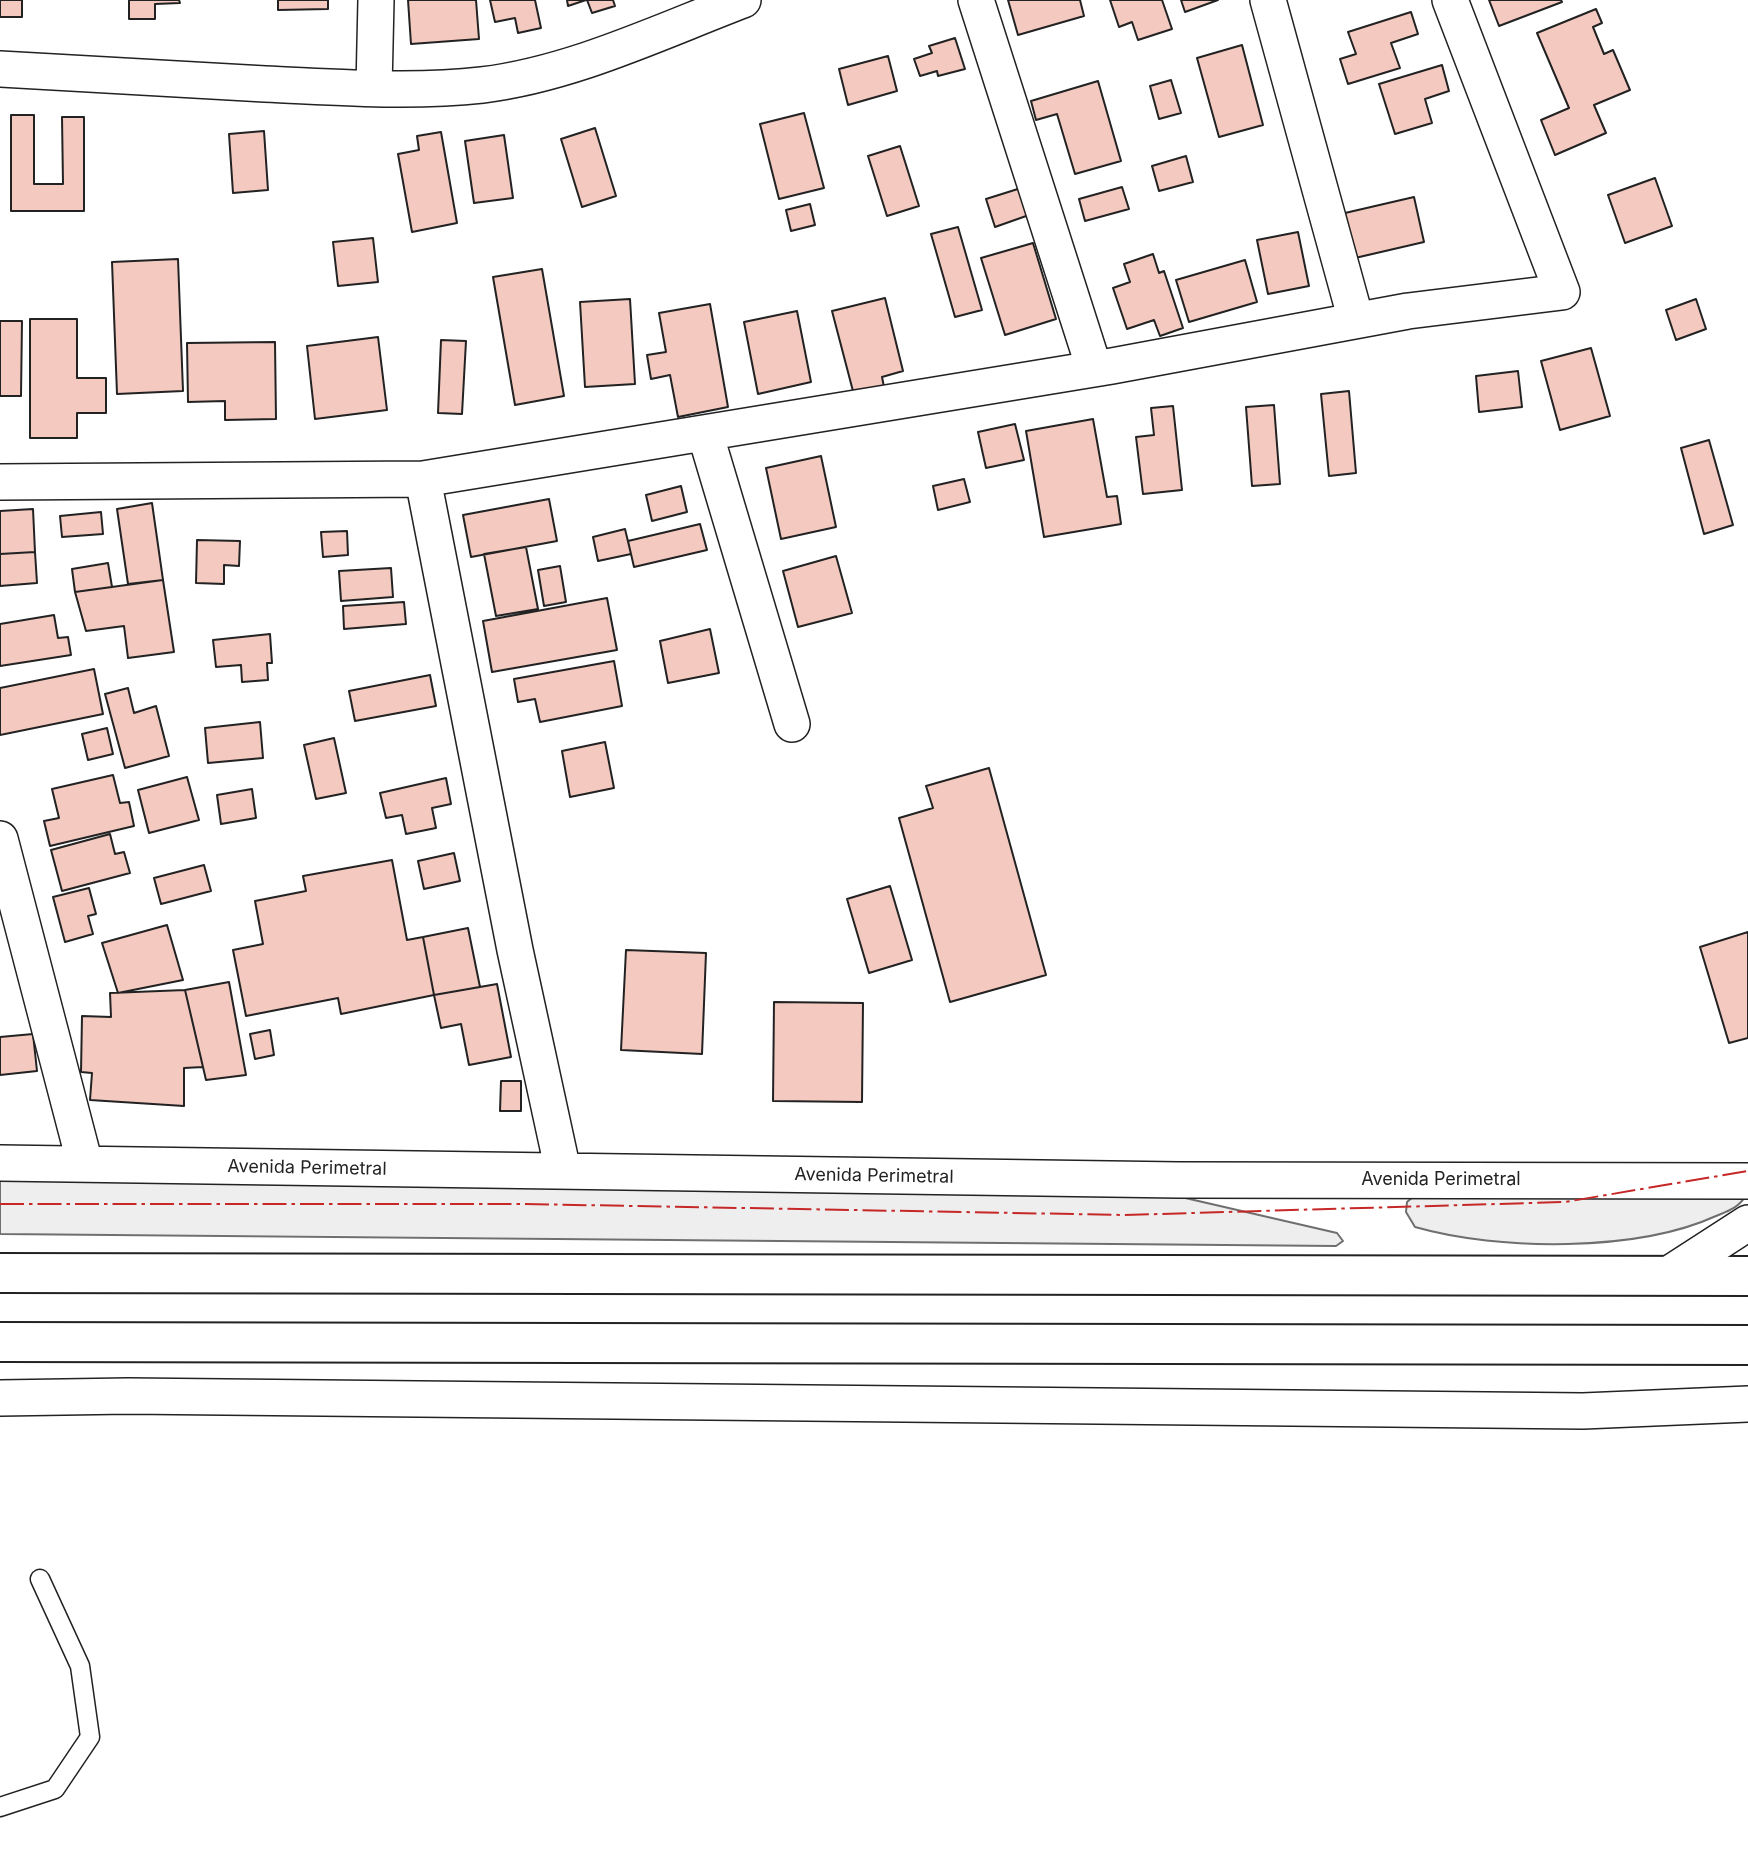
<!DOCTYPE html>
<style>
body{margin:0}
canvas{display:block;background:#fff}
</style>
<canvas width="1748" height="1870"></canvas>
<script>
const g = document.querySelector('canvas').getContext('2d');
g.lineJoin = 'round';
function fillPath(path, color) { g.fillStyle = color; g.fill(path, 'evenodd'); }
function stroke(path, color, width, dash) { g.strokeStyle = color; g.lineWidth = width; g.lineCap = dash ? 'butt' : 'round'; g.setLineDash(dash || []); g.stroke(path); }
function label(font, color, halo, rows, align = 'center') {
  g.font = font + ' Inter,sans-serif'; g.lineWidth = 5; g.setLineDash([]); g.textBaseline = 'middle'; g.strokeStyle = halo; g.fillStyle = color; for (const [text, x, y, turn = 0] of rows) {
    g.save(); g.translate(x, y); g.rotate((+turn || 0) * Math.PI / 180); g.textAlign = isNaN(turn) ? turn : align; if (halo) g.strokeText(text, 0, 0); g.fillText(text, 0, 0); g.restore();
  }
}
const green = new Path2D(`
 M 0,1177 L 1181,1197 L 1337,1233 L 1343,1241 L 1336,1246 C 891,1244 446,1234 0,1234 Z
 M 1746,1195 C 1740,1207 1728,1211 1716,1216 C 1637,1252 1499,1251 1415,1227 L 1406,1212 L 1407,1202 L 1414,1196 Z`);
const building = new Path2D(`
 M 0,0 L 22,0 L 22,17 L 0,17 Z
 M 129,0 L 179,0 L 180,3 L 155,4 L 155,19 L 129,19 Z
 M 278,0 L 328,0 L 328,9 L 278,10 Z
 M 408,0 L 476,0 L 479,39 L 411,44 Z
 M 490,0 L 535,0 L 541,28 L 518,33 L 515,18 L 495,22 Z
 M 567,0 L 586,0 L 568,6 Z
 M 587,0 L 613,0 L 615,6 L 592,13 Z
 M 1008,0 L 1080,0 L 1084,16 L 1018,35 Z
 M 1110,0 L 1162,0 L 1172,29 L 1138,40 L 1132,22 L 1119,27 Z
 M 1181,0 L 1218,0 L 1185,12 Z
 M 1489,0 L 1561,0 L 1562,2 L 1499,26 Z
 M 1596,9 L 1602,23 L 1593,27 L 1604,54 L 1613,50 L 1630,90 L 1594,105 L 1606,133 L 1555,155 L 1541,120 L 1569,108 L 1537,33 Z
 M 1411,12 L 1418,34 L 1391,43 L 1400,68 L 1348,84 L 1340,59 L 1356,54 L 1348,32 Z
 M 955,38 L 965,69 L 938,76 L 937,71 L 920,76 L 914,59 L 932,53 L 929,46 Z
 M 1242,45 L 1263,125 L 1219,137 L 1197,58 Z
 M 888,56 L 897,91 L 848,105 L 839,69 Z
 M 1442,65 L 1449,91 L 1425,99 L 1432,123 L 1395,134 L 1379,84 Z
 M 1171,80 L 1181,113 L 1159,119 L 1150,86 Z
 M 1098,81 L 1121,161 L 1075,174 L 1057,114 L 1036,120 L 1031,101 Z
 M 804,113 L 824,188 L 779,199 L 760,124 Z
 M 11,115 L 34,115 L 34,184 L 63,184 L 62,117 L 84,117 L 84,211 L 11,211 Z
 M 595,128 L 616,196 L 582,207 L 561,139 Z
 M 264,131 L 268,190 L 233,193 L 229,134 Z
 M 441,132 L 457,223 L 412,232 L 398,154 L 419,150 L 417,136 Z
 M 504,135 L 513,198 L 474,203 L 465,141 Z
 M 900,146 L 919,206 L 887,216 L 868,156 Z
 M 1186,156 L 1193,182 L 1159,191 L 1152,166 Z
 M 1655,178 L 1672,226 L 1625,243 L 1608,195 Z
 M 1122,187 L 1129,209 L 1085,221 L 1079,199 Z
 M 1021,188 L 1029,215 L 995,227 L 986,199 Z
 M 1414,197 L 1424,242 L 1355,258 L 1345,213 Z
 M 810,204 L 815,225 L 791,231 L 786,210 Z
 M 958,227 L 982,310 L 955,317 L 931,234 Z
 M 1298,232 L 1309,286 L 1268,294 L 1257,240 Z
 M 373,238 L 378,282 L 338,286 L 333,242 Z
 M 1033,243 L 1056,319 L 1005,335 L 981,258 Z
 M 1153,254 L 1159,273 L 1164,271 L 1183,328 L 1160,336 L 1154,320 L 1127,329 L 1113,288 L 1130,282 L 1124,264 Z
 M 178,259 L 183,391 L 117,394 L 112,262 Z
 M 1245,260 L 1257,302 L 1189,322 L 1176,280 Z
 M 542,269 L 564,396 L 515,405 L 493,277 Z
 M 885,298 L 903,371 L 882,377 L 884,387 L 854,395 L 832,311 Z
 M 630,299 L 635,384 L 585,387 L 580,302 Z
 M 1696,299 L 1706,329 L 1676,340 L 1666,310 Z
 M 710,304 L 728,407 L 678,417 L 670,375 L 651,379 L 647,355 L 666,352 L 659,313 Z
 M 797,311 L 811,382 L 758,394 L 744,322 Z
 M 30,319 L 77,319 L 77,378 L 106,378 L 106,413 L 77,413 L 77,438 L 30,438 Z
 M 0,321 L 22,321 L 21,396 L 0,396 Z
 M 378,337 L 387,410 L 315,419 L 307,346 Z
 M 441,340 L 466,341 L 462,414 L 438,413 Z
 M 275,342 L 276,419 L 225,420 L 225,401 L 188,402 L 187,343 Z
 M 1591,348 L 1610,416 L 1560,430 L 1541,361 Z
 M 1518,371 L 1522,407 L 1479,412 L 1476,376 Z
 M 1349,391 L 1356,473 L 1329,476 L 1321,394 Z
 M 1274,405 L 1280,484 L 1252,486 L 1246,407 Z
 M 1173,406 L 1182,490 L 1143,494 L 1136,437 L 1154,435 L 1151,408 Z
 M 1093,419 L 1107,497 L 1117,496 L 1121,524 L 1044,537 L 1026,431 Z
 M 1015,424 L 1024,460 L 986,468 L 978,432 Z
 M 1709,440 L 1733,525 L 1704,534 L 1681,448 Z
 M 821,456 L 836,527 L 781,539 L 766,468 Z
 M 964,479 L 970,502 L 938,510 L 933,486 Z
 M 681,486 L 687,512 L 652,521 L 646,495 Z
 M 549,499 L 557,541 L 471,557 L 463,515 Z
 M 152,503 L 163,580 L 128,584 L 117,509 Z
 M 33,509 L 35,552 L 0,554 L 0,511 Z
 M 101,512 L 103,534 L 62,537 L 60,516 Z
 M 700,524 L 707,550 L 634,567 L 628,541 Z
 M 625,529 L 631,554 L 598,561 L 593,537 Z
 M 347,531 L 348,555 L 323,557 L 321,532 Z
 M 197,540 L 240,541 L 239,566 L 224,565 L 224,584 L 196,583 Z
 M 526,547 L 538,609 L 496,616 L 484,554 Z
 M 35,552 L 37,583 L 0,586 L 0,554 Z
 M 836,556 L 852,613 L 798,627 L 783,571 Z
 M 108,563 L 112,587 L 75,592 L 72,569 Z
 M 560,566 L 566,602 L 544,606 L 538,570 Z
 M 391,568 L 393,597 L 341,601 L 339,571 Z
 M 163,580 L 174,652 L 128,658 L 124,626 L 86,631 L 75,592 Z
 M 607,598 L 617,650 L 492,672 L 483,621 Z
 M 404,602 L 406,624 L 344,629 L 343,606 Z
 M 54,615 L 58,638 L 68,637 L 71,655 L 0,666 L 0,624 Z
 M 710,629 L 719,673 L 668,683 L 660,641 Z
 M 270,634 L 272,663 L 267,663 L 268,680 L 242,682 L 241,665 L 216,667 L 213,640 Z
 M 614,661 L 622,706 L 540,722 L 535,699 L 518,702 L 514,679 Z
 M 94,669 L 103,714 L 0,735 L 0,688 Z
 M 430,675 L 436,706 L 355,721 L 349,691 Z
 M 128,688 L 134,713 L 156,706 L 169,756 L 125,768 L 105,694 Z
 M 260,722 L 263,758 L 208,763 L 205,728 Z
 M 107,728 L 113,754 L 88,760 L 82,734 Z
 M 334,738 L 346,793 L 316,799 L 304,745 Z
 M 605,742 L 614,788 L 570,797 L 562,751 Z
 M 989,768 L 1046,975 L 950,1002 L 899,818 L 933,808 L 926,786 Z
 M 113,775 L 120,803 L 129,802 L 134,826 L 50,846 L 44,821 L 59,818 L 52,789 Z
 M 187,777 L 199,820 L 149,833 L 138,790 Z
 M 446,778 L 451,804 L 432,808 L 436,828 L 406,834 L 402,815 L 386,818 L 380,793 Z
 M 252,789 L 256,818 L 221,824 L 217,795 Z
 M 110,834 L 115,854 L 124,852 L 130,873 L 62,891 L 51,850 Z
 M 454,853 L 460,881 L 424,889 L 418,861 Z
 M 392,860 L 407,940 L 423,937 L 434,995 L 341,1014 L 338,998 L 246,1016 L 233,950 L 263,944 L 255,901 L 306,891 L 303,876 Z
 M 204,865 L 211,891 L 161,904 L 154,878 Z
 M 890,886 L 912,960 L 869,973 L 847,899 Z
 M 89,888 L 96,914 L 88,916 L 93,934 L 65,942 L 53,897 Z
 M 167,925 L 183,980 L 118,993 L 102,943 Z
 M 468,928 L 480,987 L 434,995 L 423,937 Z
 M 1748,932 L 1748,1038 L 1729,1043 L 1700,947 Z
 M 626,950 L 706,953 L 702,1054 L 621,1050 Z
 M 229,982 L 246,1075 L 206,1080 L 185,990 Z
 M 497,984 L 511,1057 L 469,1065 L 461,1024 L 441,1028 L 434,995 Z
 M 185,990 L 203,1067 L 184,1068 L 184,1106 L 90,1100 L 92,1073 L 81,1072 L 82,1016 L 111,1017 L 110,993 Z
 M 774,1002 L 863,1003 L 862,1102 L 773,1101 Z
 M 270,1030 L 274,1055 L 255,1059 L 250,1034 Z
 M 33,1034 L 37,1071 L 0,1075 L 0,1037 Z
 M 501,1081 L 521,1081 L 521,1111 L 500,1111 Z`);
const service = new Path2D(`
 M 0,1807 L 55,1789 L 90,1737 L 80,1666 L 40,1579`);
const minor = new Path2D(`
 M 976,0 L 1094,368
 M 1268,0 L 1356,320
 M 0,69 C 88,74 176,79 265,84 C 336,87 410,93 482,85 C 572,74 659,32 743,0
 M 374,88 L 376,0
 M 705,433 L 792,724
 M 423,479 L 515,950 L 563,1171
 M 0,482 L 423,479 L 1112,366 L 1408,311 L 1562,292 L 1450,0
 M 0,839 L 85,1164
 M 0,1163 L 1179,1180 L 1748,1181
 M 1666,1276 L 1748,1223
 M 0,1398 L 128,1396 L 1583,1411 L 1748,1404`);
const trunk = new Path2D(`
 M 0,1273 L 1748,1276
 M 0,1342 L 1748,1345`);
const power = new Path2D(`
 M 0,1204 L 525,1204 L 1125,1215 L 1565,1202 L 1748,1171`);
const streetNames = [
 ["Avenida Perimetral",307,1168,1],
 ["Avenida Perimetral",874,1176,1],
 ["Avenida Perimetral",1441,1180]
];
fillPath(green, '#eee');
stroke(green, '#6f6f6f', 2);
fillPath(building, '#f3c9c0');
stroke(building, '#222', 2);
stroke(service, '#222', 21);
stroke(minor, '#222', 38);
stroke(trunk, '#222', 42);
stroke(service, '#fff', 18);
stroke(minor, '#fff', 35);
stroke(trunk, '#fff', 38);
stroke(power, '#c62828', 2, [24, 5, 3.5, 5]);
label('18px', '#222', '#fff', streetNames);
</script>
